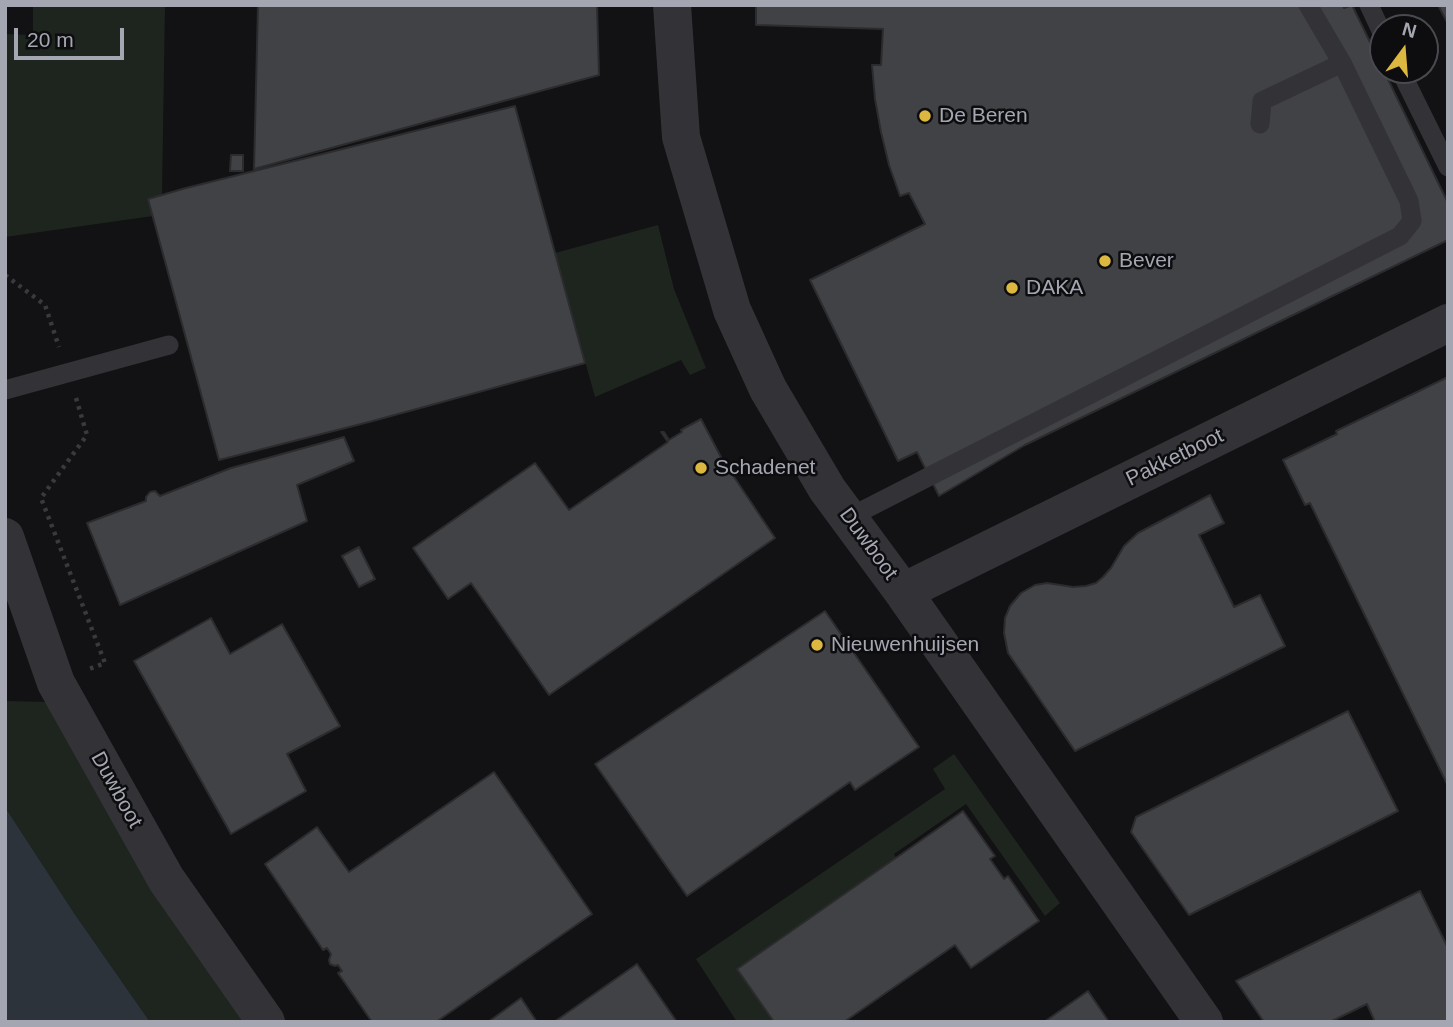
<!DOCTYPE html>
<style>
body{margin:0}
#map{position:relative;width:1453px;height:1027px;overflow:hidden;background:#121113;font-family:Arial,sans-serif}
canvas{display:block}
.frame{position:absolute;inset:0;border:7px solid #a4a7b2;pointer-events:none}
.north{position:absolute;left:1369px;top:14px;width:70px;height:70px;box-sizing:border-box;background:#0d0c0e;border:2px solid #494a50;border-radius:50%;rotate:16deg;font-size:19px;font-weight:700;line-height:28px;text-align:center;color:#a4a7b2}
.north::after{content:'';display:block;margin:auto;width:24px;height:32px;background:#ddb840;clip-path:polygon(50% 0,100% 100%,50% 72%,0 100%)}
.scale{position:absolute;left:14px;top:28px;width:110px;height:32px;box-sizing:border-box;border:4px solid #a4a7b2;border-top:0;padding-left:9px;font-size:21px;line-height:24px;white-space:nowrap;color:#a4a7b2;-webkit-text-stroke:5px #0d0c0e;paint-order:stroke}
</style>
<div id="map">
<canvas width="1453" height="1027"></canvas>
<div class="frame"></div>
<div class="north">N</div>
<div class="scale">20 m</div>
</div>
<script>
const g = document.querySelector('canvas').getContext('2d');
g.lineJoin = 'round';
function fillPath(path, color) { g.fillStyle = color; g.fill(path, 'evenodd'); }
function stroke(path, color, width, dash) { g.strokeStyle = color; g.lineWidth = width; g.lineCap = dash ? 'butt' : 'round'; g.setLineDash(dash || []); g.stroke(path); }
function label(font, color, halo, rows, align = 'center') {
  g.font = font + ' Arial,sans-serif'; g.lineWidth = 5; g.setLineDash([]); g.textBaseline = 'middle'; g.strokeStyle = halo; g.fillStyle = color; for (const [text, x, y, turn = 0] of rows) {
    g.save(); g.translate(x, y); g.rotate((+turn || 0) * Math.PI / 180); g.textAlign = isNaN(turn) ? turn : align; if (halo) g.strokeText(text, 0, 0); g.fillText(text, 0, 0); g.restore();
  }
}
const green = new Path2D(`
 M 33,5 L 165,5 L 162,195 L 148,200 L 153,216 L 5,237 L 5,34 L 33,35 Z
 M 658,225 L 674,289 L 706,368 L 690,375 L 681,360 L 595,397 L 555,253 Z
 M 5,701 L 50,702 L 251,1022 L 150,1022 L 74,913 L 5,807 Z
 M 954,754 L 1060,903 L 1045,916 L 966,804 L 894,854 L 896,858 L 737,969 L 774,1022 L 737,1022 L 696,959 L 945,789 L 933,769 Z`);
const water = new Path2D(`
 M 5,807 L 74,913 L 150,1022 L 5,1022 Z`);
const building = new Path2D(`
 M 258,5 L 597,5 L 599,75 L 254,169 Z
 M 756,5 L 1343,5 L 1344,8 L 1352,5 L 1448,203 L 1448,240 L 1025,445 L 939,496 L 917,452 L 898,461 L 810,280 L 925,224 L 909,193 L 900,196 L 889,165 L 881,132 L 875,99 L 872,65 L 881,65 L 883,29 L 756,25 Z
 M 1438,5 L 1448,5 L 1448,24 Z
 M 515,106 L 585,363 L 369,422 L 219,460 L 148,199 L 186,188 Z
 M 231,155 L 243,155 L 243,171 L 230,171 Z
 M 1448,377 L 1448,786 L 1310,503 L 1305,505 L 1283,460 L 1337,434 L 1336,431 Z
 M 701,419 L 722,459 L 775,538 L 549,695 L 471,583 L 448,599 L 413,548 L 535,463 L 569,510 L 668,442 L 661,432 L 664,432 L 669,440 L 682,432 L 681,430 Z
 M 344,437 L 354,461 L 297,485 L 307,521 L 120,605 L 87,523 L 146,501 L 146,497 L 150,492 L 155,491 L 160,496 L 231,468 Z
 M 1210,495 L 1224,523 L 1199,535 L 1234,607 L 1260,595 L 1285,646 L 1075,751 L 1008,653 L 1004,633 L 1005,618 L 1010,606 L 1021,593 L 1035,585 L 1047,583 L 1073,587 L 1086,586 L 1096,583 L 1103,577 L 1111,568 L 1124,546 L 1138,533 Z
 M 359,547 L 375,579 L 359,587 L 342,556 Z
 M 825,611 L 919,747 L 855,790 L 850,782 L 687,896 L 595,764 Z
 M 211,618 L 230,654 L 282,624 L 340,726 L 287,754 L 306,791 L 231,834 L 134,661 Z
 M 1348,711 L 1398,811 L 1189,915 L 1131,832 L 1136,817 Z
 M 494,772 L 592,914 L 436,1022 L 372,1022 L 338,973 L 342,971 L 338,965 L 335,966 L 330,964 L 329,960 L 331,954 L 327,948 L 323,950 L 265,864 L 317,827 L 349,872 Z
 M 963,811 L 995,856 L 990,859 L 1004,879 L 1008,876 L 1039,921 L 971,968 L 955,945 L 844,1022 L 774,1022 L 737,969 Z
 M 1420,891 L 1448,948 L 1448,1022 L 1375,1022 L 1367,1004 L 1330,1022 L 1264,1022 L 1236,981 Z
 M 637,964 L 677,1022 L 554,1022 Z
 M 1088,991 L 1109,1022 L 1044,1022 Z
 M 521,998 L 537,1022 L 488,1022 Z`);
const path = new Path2D(`
 M 5,275 L 45,305 L 59,347
 M 76,398 L 87,435 L 41,498 L 105,663 L 89,669`);
const service = new Path2D(`
 M 1369,5 L 1383,35
 M 1400,70 L 1448,167
 M 1260,124 L 1262,101 L 1342,63
 M 5,390 L 169,345
 M 848,518 L 1400,236 L 1412,221 L 1409,201 L 1342,63 L 1308,5`);
const minor = new Path2D(`
 M 672,5 L 681,137 L 732,310 L 768,389 L 827,489 L 903,592 L 1204,1022
 M 5,537 L 56,683 L 166,879 L 266,1022
 M 903,592 L 1448,323`);
const markers = [
 [925,116,7,"#ddb840"],
 [1105,261,7,"#ddb840"],
 [1012,288,7,"#ddb840"],
 [701,468,7,"#ddb840"],
 [817,645,7,"#ddb840"]
];
const poiNames = [
 ["De Beren",939,116],
 ["Bever",1119,261],
 ["DAKA",1026,288],
 ["Schadenet",715,468],
 ["Nieuwenhuijsen",831,645]
];
const streetNames = [
 ["Pakketboot",1175,458,-26],
 ["Duwboot",868,544,54],
 ["Duwboot",116,790,61]
];
fillPath(green, '#1e251f');
fillPath(water, '#2c333a');
fillPath(building, '#414246');
stroke(building, '#2c2c2e', 2);
stroke(path, '#393a3e', 4.5, [3.5, 5]);
stroke(service, '#333337', 19);
stroke(minor, '#333337', 38);
for (const [x, y, r, color] of markers) { const dot = new Path2D(); dot.arc(x, y, r, 0, 2 * Math.PI); g.fillStyle = color; g.fill(dot); stroke(dot, '#0d0c0e', 2.5); }
label('21px', '#a4a7b2', '#0d0c0e', poiNames, 'left');
label('21px', '#a4a7b2', '#0d0c0e', streetNames);
</script>
